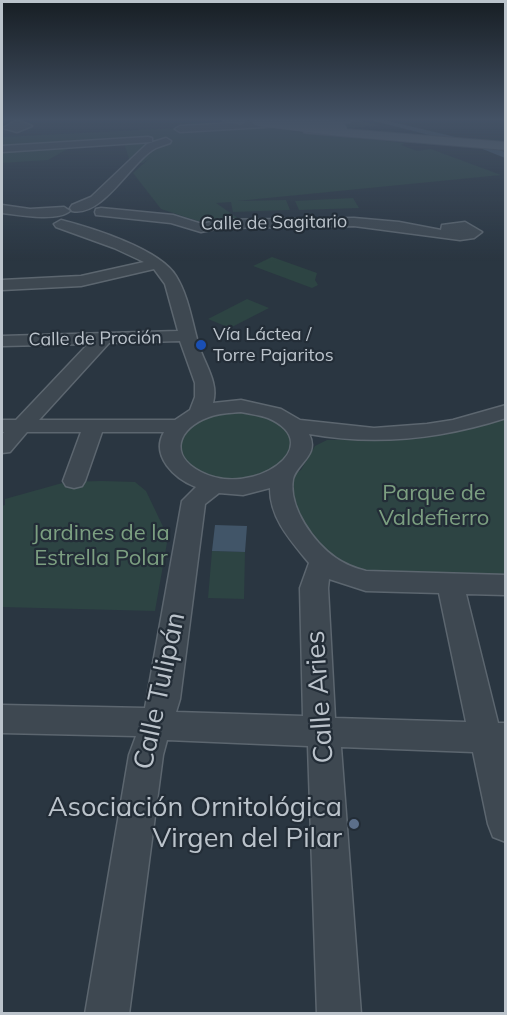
<!DOCTYPE html>
<meta charset="utf-8">
<style>
body{margin:0}
#map{position:relative;width:507px;height:1015px;overflow:hidden;background:#2a3641;font-family:Mulish,sans-serif}
canvas{display:block}
.frame{position:absolute;inset:0;border:3px solid #bbc3cb;pointer-events:none}
</style>
<div id="map">
<canvas width="507" height="1015"></canvas>
<div class="frame"></div>
</div>
<script>
const g = document.querySelector('canvas').getContext('2d');
g.lineJoin = 'round';
function fillPath(path, color) { g.fillStyle = color; g.fill(path, 'evenodd'); }
function stroke(path, color, width, dash) { g.strokeStyle = color; g.lineWidth = width; g.lineCap = dash ? 'butt' : 'round'; g.setLineDash(dash || []); g.stroke(path); }
function label(font, color, halo, rows, align = 'center') {
  g.font = font + ' Mulish,sans-serif'; g.lineWidth = 4.5; g.setLineDash([]); g.textBaseline = 'middle'; g.strokeStyle = halo; g.fillStyle = color; for (const [text, x, y, turn = 0] of rows) {
    g.save(); g.translate(x, y); g.rotate((+turn || 0) * Math.PI / 180); g.textAlign = isNaN(turn) ? turn : align; if (halo) g.strokeText(text, 0, 0); g.fillText(text, 0, 0); g.restore();
  }
}
const green = new Path2D(`
 M 353,119 L 382,126 L 291,131 L 405,143 L 401,145 L 417,151 L 431,149 L 501,175 L 237,201 L 286,200 L 290,210 L 233,212 L 231,202 L 216,203 L 242,221 L 198,221 L 161,209 L 133,173 L 151,157 L 143,163 L 130,162 L 124,143 L 2,150 L 2,137 Z
 M 71,147 L 48,160 L 2,163 L 2,152 Z
 M 353,198 L 359,208 L 299,210 L 295,201 Z
 M 272,257 L 317,273 L 315,280 L 318,285 L 312,288 L 253,266 Z
 M 247,299 L 269,308 L 230,328 L 208,319 Z
 M 228,411 L 268,415 L 293,435 L 289,461 C 279,466 267,475 256,478 C 229,486 188,476 179,448 C 188,420 202,418 228,411 Z
 M 505,415 L 505,578 L 360,574 L 328,558 L 286,501 L 286,480 L 301,470 L 315,446 L 327,440 L 421,436 L 461,430 Z
 M 101,481 L 135,482 L 146,491 L 168,537 L 155,611 L 2,607 L 2,506 L 5,505 L 5,499 L 66,482 Z
 M 212,551 L 245,552 L 244,599 L 208,598 Z`);
const water = new Path2D(`
 M 366,119 L 380,119 L 481,143 L 505,152 L 505,158 L 480,148 Z
 M 215,525 L 247,526 L 245,552 L 212,551 Z`);
const minor = new Path2D(`
 M 306,119 L 354,119 L 349,122 L 180,132 L 175,129 L 180,126 Z
 M 17,120 L 32,126 L 17,132 L 3,128 Z
 M 148,137 L 152,138 L 152,142 L 2,152 L 2,146 Z
 M 166,138 L 171,141 L 170,143 C 165,145 160,146 156,148 C 132,160 103,218 72,211 L 70,208 L 72,205 L 91,197 L 147,144 Z
 M 2,205 L 30,209 L 64,207 L 70,211 C 58,222 18,215 2,213 Z
 M 101,208 L 173,215 L 202,224 L 220,220 L 354,218 L 399,222 L 441,230 L 442,225 L 465,222 L 482,232 L 474,238 L 460,240 L 354,226 L 220,228 L 201,232 L 171,223 L 96,215 L 95,212 L 96,209 Z
 M 61,220 C 92,228 160,249 176,276 C 189,297 192,323 199,346 C 205,365 219,383 213,403 L 241,400 L 281,409 L 300,420 L 374,428 L 427,424 L 453,420 L 506,405 L 506,418 C 441,439 376,446 309,434 C 320,455 297,463 293,479 C 288,507 314,543 336,558 C 346,565 355,568 366,571 L 506,575 L 506,595 L 466,594 L 498,723 L 506,723 L 506,842 L 493,837 L 488,824 L 473,752 L 341,747 L 361,1014 L 317,1014 L 308,746 L 167,740 L 163,755 L 129,1014 L 85,1014 L 129,755 L 136,736 L 2,733 L 2,705 L 145,708 L 182,501 L 196,487 C 175,479 150,456 164,432 L 102,432 L 85,481 L 82,486 L 74,488 L 66,486 L 63,481 L 81,432 L 27,432 L 10,452 L 2,453 L 2,435 L 4,432 L 2,432 L 2,420 L 16,420 L 88,344 L 2,346 L 2,336 L 178,331 L 165,284 L 154,269 L 81,286 L 2,290 L 2,280 L 81,276 L 144,262 L 114,248 L 56,227 L 54,224 ZM 180,341 L 195,383 L 195,397 L 190,410 L 175,420 L 39,420 L 109,343 ZM 241,412 C 250,414 260,415 268,418 C 330,445 253,499 201,472 C 168,455 178,428 209,417 C 219,413 230,413 241,412 ZM 270,488 C 270,519 291,541 309,563 L 300,588 L 303,716 L 176,712 L 180,699 L 205,504 L 219,493 L 243,495 ZM 329,579 L 366,591 L 439,593 L 466,722 L 335,718 L 328,588 Z`);
const major = new Path2D(`
 M 222,119 L 246,119 L 247,121 L 241,125 L 224,122 Z
 M 308,126 L 506,142 L 506,150 L 304,133 L 302,130 L 304,127 Z`);
const majorBridge = new Path2D(`
 M 259,119 L 340,129`);
const markers = [
 [201,345,6,"#1a4fb4"],
 [354,824,6,"#5c6f8a"]
];
const farStreetnames = [
 ["Calle de Sagitario",274,223,-1],
 ["Calle de Proción",95,339,-1]
];
const farPoinames = [
 ["Vía Láctea /",213,335],
 ["Torre Pajaritos",213,356]
];
const parkNames = [
 ["Parque de",434,493],
 ["Valdefierro",434,518],
 ["Jardines de la",101,533],
 ["Estrella Polar",101,558]
];
const nearStreetnames = [
 ["Calle Tulipán",160,691,-78],
 ["Calle Aries",320,697,-94]
];
const nearPoinames = [
 ["Asociación Ornitológica",342,808],
 ["Virgen del Pilar",342,839]
];
fillPath(green, '#2d4443');
fillPath(water, '#415568');
stroke(minor, '#5c666f', 3);
stroke(major, '#48515b', 2);
fillPath(minor, '#3e4851');
fillPath(major, '#5c6771');
stroke(majorBridge, '#48515b', 15, []);
stroke(majorBridge, '#5c6771', 14);
const sky = g.createLinearGradient(0, 0, 0, 261);
sky.addColorStop(0, '#171e24');
sky.addColorStop(0.46, '#445265');
sky.addColorStop(1, '#44526500');
g.fillStyle = sky;
g.fillRect(0, 0, 507, 261);
for (const [x, y, r, color] of markers) { const dot = new Path2D(); dot.arc(x, y, r, 0, 2 * Math.PI); g.fillStyle = color; g.fill(dot); stroke(dot, '#232d37', 2); }
label('18px', '#bbc3cb', '#232d37', farStreetnames);
label('18px', '#bbc3cb', '#232d37', farPoinames, 'left');
label('22px', '#7c9f81', '#232d37', parkNames);
label('27px', '#bbc3cb', '#232d37', nearStreetnames);
label('27px', '#bbc3cb', '#232d37', nearPoinames, 'right');
</script>
